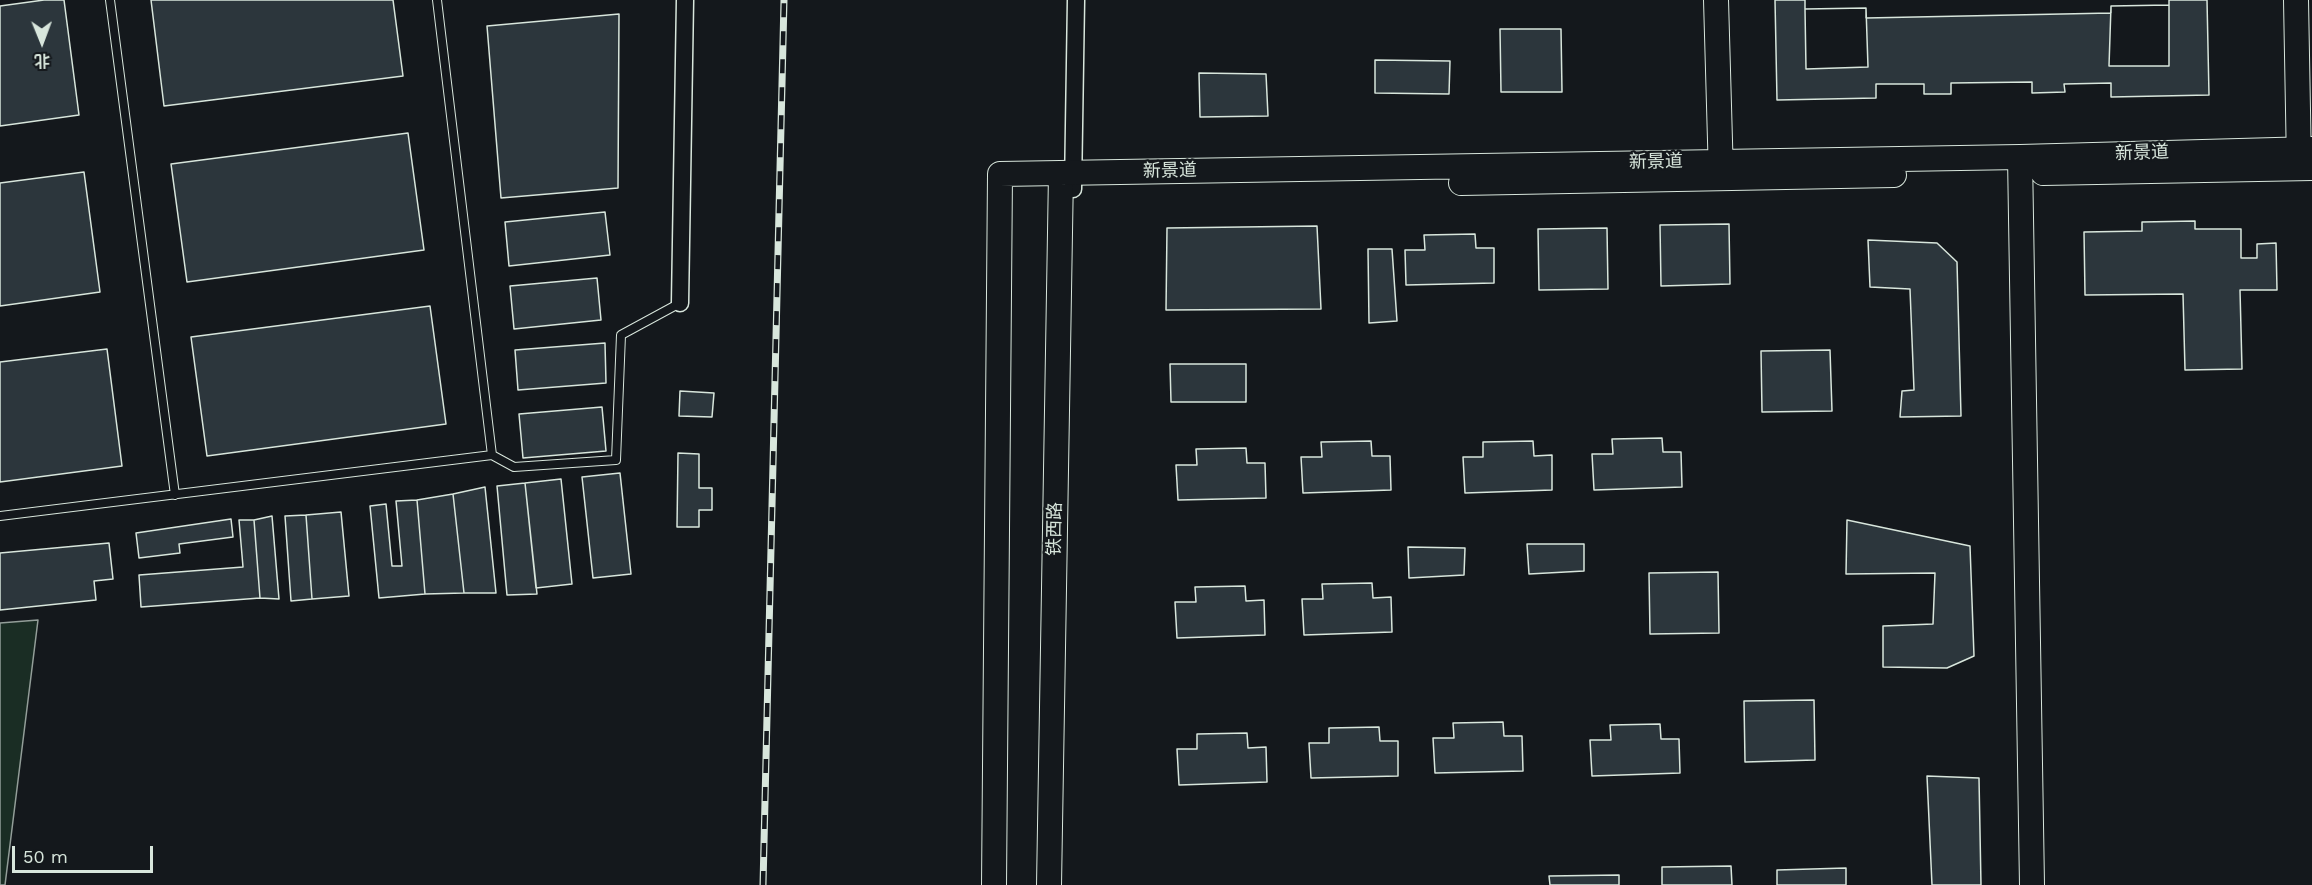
<!DOCTYPE html>
<meta charset="utf-8">
<style>
body{margin:0}
#map{position:relative;width:2312px;height:885px;overflow:hidden;background:#14181c;font-family:"Work Sans","Noto Sans SC",sans-serif}
canvas{display:block}
.north{position:absolute;left:12px;top:12px;width:60px;height:60px;-webkit-text-stroke:4px #14181c;paint-order:stroke;rotate:179deg;font-size:16px;font-weight:700;line-height:24px;text-align:center;color:#d8e6dc}
.north::after{content:'';display:block;margin:auto;width:21px;height:27px;background:#d8e6dc;clip-path:polygon(50% 0,100% 100%,50% 72%,0 100%)}
.scale{position:absolute;left:12px;top:846px;width:141px;height:27px;box-sizing:border-box;border:3px solid #d8e6dc;border-top:0;padding-left:8px;font-size:18px;line-height:21px;white-space:nowrap;color:#d8e6dc;-webkit-text-stroke:4px #14181c;paint-order:stroke}
</style>
<div id="map">
<canvas width="2312" height="885"></canvas>
<div class="north">北</div>
<div class="scale">50 m</div>
</div>
<script>
const g = document.querySelector('canvas').getContext('2d');
g.lineJoin = 'round';
function fillPath(path, color) { g.fillStyle = color; g.fill(path, 'evenodd'); }
function stroke(path, color, width, dash) { g.strokeStyle = color; g.lineWidth = width; g.lineCap = dash ? 'butt' : 'round'; g.setLineDash(dash || []); g.stroke(path); }
function label(font, color, halo, rows, align = 'center') {
  g.font = font + ' "Work Sans","Noto Sans SC",sans-serif'; g.lineWidth = 4.5; g.setLineDash([]); g.textBaseline = 'middle'; g.strokeStyle = halo; g.fillStyle = color; for (const [text, x, y, turn = 0] of rows) {
    g.save(); g.translate(x, y); g.rotate((+turn || 0) * Math.PI / 180); g.textAlign = isNaN(turn) ? turn : align; if (halo) g.strokeText(text, 0, 0); g.fillText(text, 0, 0); g.restore();
  }
}
const green = new Path2D(`
 M 38,620 L 5,885 L 0,885 L 0,623 Z`);
const building = new Path2D(`
 M 44,0 L 64,0 L 79,115 L 0,126 L 0,6 Z
 M 151,0 L 393,0 L 403,76 L 164,106 Z
 M 1775,0 L 1805,0 L 1805,9 L 1866,8 L 1866,18 L 2111,13 L 2111,6 L 2169,5 L 2169,0 L 2207,0 L 2209,95 L 2111,97 L 2111,83 L 2064,84 L 2065,92 L 2032,93 L 2032,82 L 1951,83 L 1951,94 L 1924,94 L 1924,84 L 1876,84 L 1876,98 L 1777,100 Z
 M 2169,5 L 2169,66 L 2109,66 L 2111,6 Z
 M 1866,8 L 1868,67 L 1806,69 L 1805,9 Z
 M 619,14 L 618,188 L 501,198 L 487,26 Z
 M 1500,29 L 1561,29 L 1562,92 L 1501,92 Z
 M 1375,60 L 1450,61 L 1449,94 L 1375,93 Z
 M 1199,73 L 1266,74 L 1268,116 L 1200,117 Z
 M 408,133 L 424,250 L 187,282 L 171,164 Z
 M 84,172 L 100,292 L 0,306 L 0,183 Z
 M 605,212 L 610,255 L 509,266 L 505,222 Z
 M 2195,221 L 2195,229 L 2241,229 L 2241,258 L 2257,258 L 2257,244 L 2276,243 L 2277,290 L 2240,290 L 2242,369 L 2185,370 L 2183,294 L 2085,295 L 2084,232 L 2142,231 L 2142,222 Z
 M 1729,224 L 1730,284 L 1661,286 L 1660,225 Z
 M 1317,226 L 1321,309 L 1166,310 L 1167,228 Z
 M 1607,228 L 1608,289 L 1539,290 L 1538,229 Z
 M 1475,234 L 1476,248 L 1494,248 L 1494,283 L 1406,285 L 1405,250 L 1425,250 L 1424,235 Z
 M 1868,240 L 1937,243 L 1957,262 L 1961,416 L 1900,417 L 1902,391 L 1914,390 L 1910,289 L 1870,287 Z
 M 1368,249 L 1392,249 L 1397,321 L 1369,323 Z
 M 597,278 L 601,320 L 514,329 L 510,286 Z
 M 430,306 L 446,424 L 207,456 L 191,337 Z
 M 605,343 L 606,383 L 518,390 L 515,350 Z
 M 107,349 L 122,466 L 0,482 L 0,362 Z
 M 1830,350 L 1832,411 L 1762,412 L 1761,351 Z
 M 1170,364 L 1246,364 L 1246,402 L 1171,402 Z
 M 680,391 L 714,393 L 712,417 L 679,416 Z
 M 602,407 L 606,451 L 523,458 L 519,414 Z
 M 1662,438 L 1663,452 L 1681,452 L 1682,487 L 1594,490 L 1592,454 L 1613,454 L 1612,439 Z
 M 1371,441 L 1372,456 L 1390,456 L 1391,490 L 1303,493 L 1301,457 L 1322,457 L 1321,442 Z
 M 1533,441 L 1534,456 L 1552,455 L 1552,490 L 1465,493 L 1463,457 L 1483,457 L 1483,442 Z
 M 1246,448 L 1247,463 L 1265,463 L 1266,498 L 1178,500 L 1176,465 L 1197,465 L 1196,449 Z
 M 678,453 L 699,454 L 699,488 L 712,488 L 712,510 L 699,510 L 699,527 L 677,527 Z
 M 620,473 L 631,574 L 593,578 L 582,477 Z
 M 561,479 L 572,584 L 536,588 L 525,483 Z
 M 525,483 L 537,594 L 507,595 L 497,486 Z
 M 485,487 L 496,593 L 464,593 L 453,494 Z
 M 453,494 L 464,593 L 425,594 L 417,500 Z
 M 417,500 L 425,594 L 379,598 L 370,506 L 386,504 L 392,566 L 402,566 L 396,501 Z
 M 341,512 L 349,596 L 312,599 L 306,515 Z
 M 306,515 L 312,599 L 291,601 L 285,516 Z
 M 272,516 L 279,599 L 260,598 L 254,520 Z
 M 231,519 L 233,537 L 179,544 L 180,553 L 139,558 L 136,533 Z
 M 239,520 L 254,520 L 260,598 L 141,607 L 139,575 L 243,567 Z
 M 1847,520 L 1970,546 L 1974,656 L 1947,668 L 1883,667 L 1883,626 L 1933,624 L 1935,573 L 1846,574 Z
 M 109,543 L 113,579 L 94,581 L 96,600 L 0,610 L 0,553 Z
 M 1527,544 L 1584,544 L 1584,571 L 1529,574 Z
 M 1408,547 L 1465,548 L 1464,575 L 1409,578 Z
 M 1718,572 L 1719,633 L 1650,634 L 1649,573 Z
 M 1372,583 L 1373,598 L 1391,597 L 1392,632 L 1304,635 L 1302,599 L 1323,599 L 1322,584 Z
 M 1245,586 L 1246,601 L 1264,600 L 1265,635 L 1177,638 L 1175,602 L 1196,602 L 1195,587 Z
 M 1814,700 L 1815,760 L 1745,762 L 1744,701 Z
 M 1503,722 L 1504,736 L 1522,736 L 1523,771 L 1435,773 L 1433,738 L 1454,738 L 1453,723 Z
 M 1660,724 L 1661,739 L 1679,739 L 1680,773 L 1592,776 L 1590,740 L 1611,740 L 1610,725 Z
 M 1379,727 L 1380,741 L 1398,741 L 1398,776 L 1311,778 L 1309,743 L 1329,743 L 1329,728 Z
 M 1247,733 L 1248,748 L 1266,747 L 1267,782 L 1179,785 L 1177,749 L 1197,749 L 1197,734 Z
 M 1927,776 L 1979,778 L 1981,885 L 1932,885 Z
 M 1731,866 L 1732,885 L 1662,885 L 1662,867 Z
 M 1846,868 L 1846,885 L 1777,885 L 1777,870 Z
 M 1619,875 L 1619,885 L 1550,885 L 1549,876 Z`);
const lane = new Path2D(`
 M 110,0 L 175,495
 M 437,0 L 492,455
 M 0,516 L 492,455 L 514,467 L 616,460 L 621,335 L 680,303`);
const street = new Path2D(`
 M 1073,189 L 1076,0
 M 680,303 L 685,0`);
const secondary = new Path2D(`
 M 1716,0 L 1721,176
 M 2296,0 L 2299,165
 M 2020,157 L 2032,885
 M 2043,173 L 2312,168
 M 1461,183 L 1894,175
 M 994,885 L 1000,174 L 2020,157 L 2312,149
 M 1049,885 L 1061,173`);
const rail = new Path2D(`
 M 763,885 L 784,0`);
const streetNames = [
 ["新景道",2142,153,-2],
 ["新景道",1656,162,-1],
 ["新景道",1170,171,-1],
 ["铁西路",1055,529,-89]
];
fillPath(green, '#1a2d24');
stroke(green, '#939e99', 1.5);
fillPath(building, '#2c363c');
stroke(building, '#d8e6dc', 1.5);
stroke(lane, '#d8e6dc', 10);
stroke(street, '#d8e6dc', 19);
stroke(secondary, '#d8e6dc', 26);
stroke(lane, '#14181c', 8);
stroke(street, '#14181c', 16);
stroke(secondary, '#14181c', 24);
stroke(rail, '#d8e6dc', 7);
stroke(rail, '#14181c', 4.5, [14]);
label('18px', '#d8e6dc', '#14181c', streetNames);
</script>
